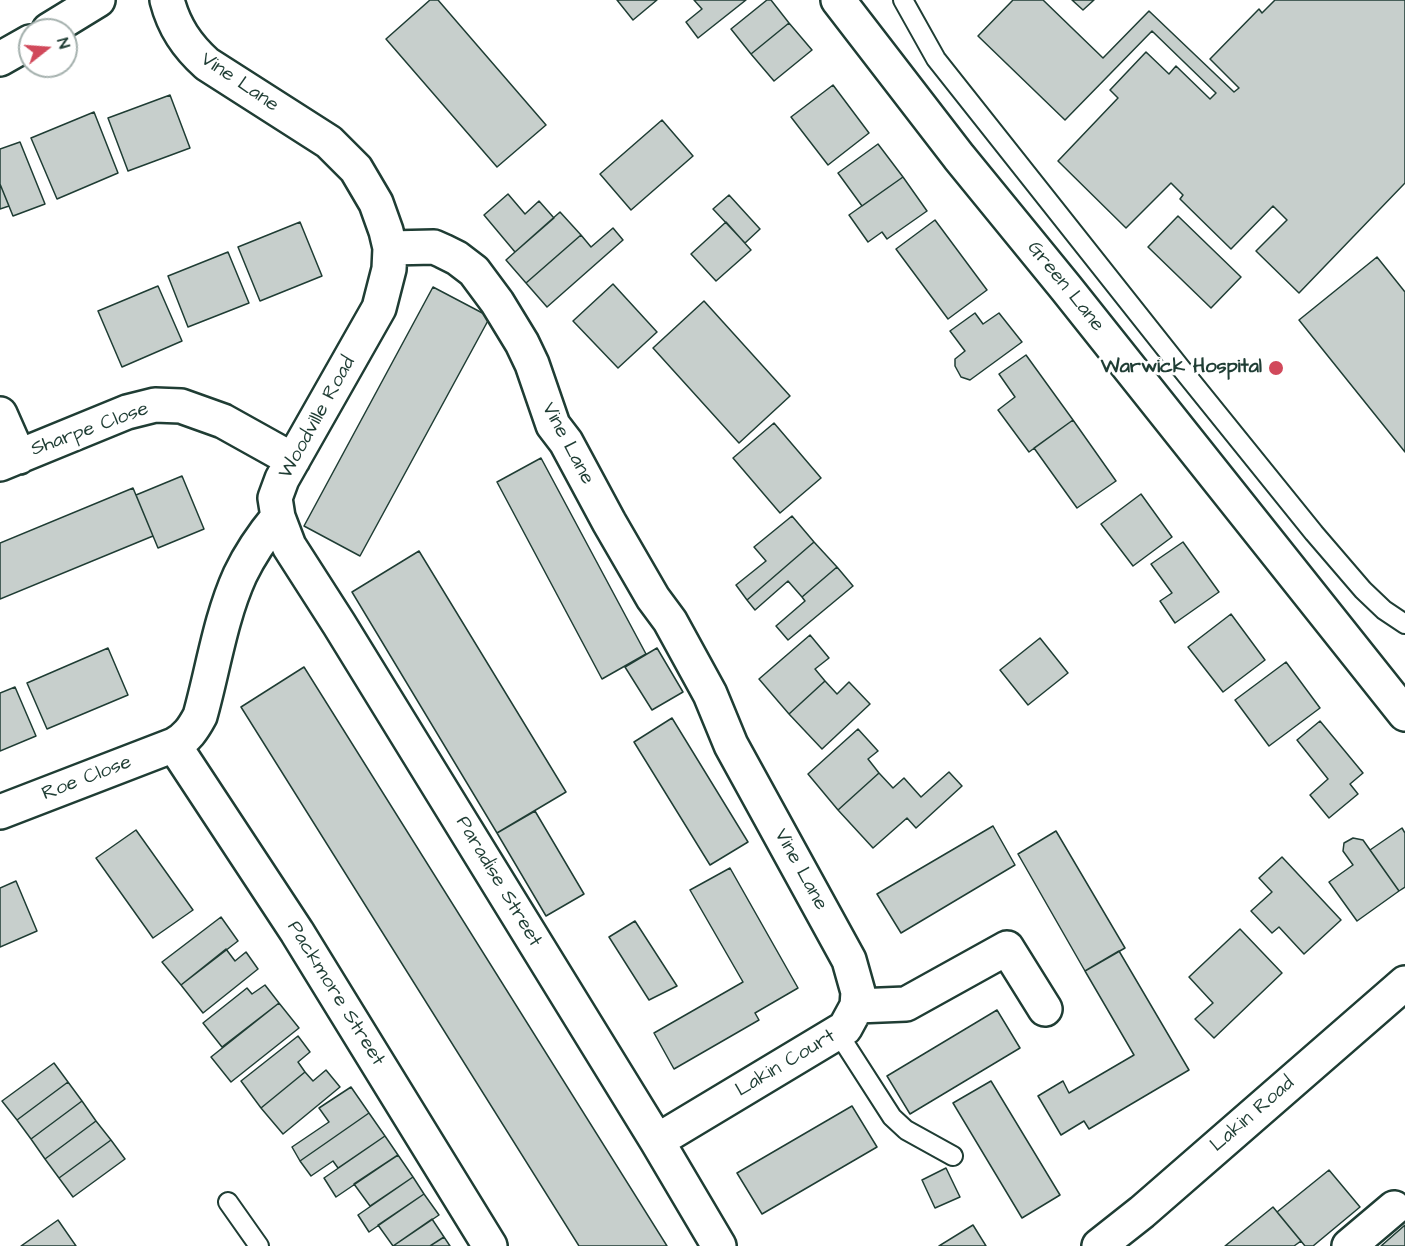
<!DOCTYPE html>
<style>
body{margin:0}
#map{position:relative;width:1405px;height:1246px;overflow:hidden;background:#fff;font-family:"Architects Daughter",sans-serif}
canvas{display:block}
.north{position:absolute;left:18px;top:18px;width:60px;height:60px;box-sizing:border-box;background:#fff;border:2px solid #a5b1ae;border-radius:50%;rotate:73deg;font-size:16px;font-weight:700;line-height:24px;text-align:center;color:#1f3d34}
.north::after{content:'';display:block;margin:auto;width:21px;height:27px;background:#d1495b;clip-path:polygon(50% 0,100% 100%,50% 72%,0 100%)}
</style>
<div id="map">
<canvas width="1405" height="1246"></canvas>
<div class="north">N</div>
</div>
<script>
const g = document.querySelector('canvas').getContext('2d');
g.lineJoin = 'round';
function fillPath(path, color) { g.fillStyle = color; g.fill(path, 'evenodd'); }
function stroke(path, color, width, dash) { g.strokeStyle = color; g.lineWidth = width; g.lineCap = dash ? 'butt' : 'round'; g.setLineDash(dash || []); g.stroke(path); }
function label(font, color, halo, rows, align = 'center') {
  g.font = font + ' "Architects Daughter",sans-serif'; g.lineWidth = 6; g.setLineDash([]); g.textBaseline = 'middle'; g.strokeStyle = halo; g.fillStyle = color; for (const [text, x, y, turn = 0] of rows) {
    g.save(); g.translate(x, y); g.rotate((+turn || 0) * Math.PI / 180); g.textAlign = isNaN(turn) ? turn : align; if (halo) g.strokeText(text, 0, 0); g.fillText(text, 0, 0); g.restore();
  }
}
const building = new Path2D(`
 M 430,0 L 438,0 L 546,125 L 497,167 L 386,39 Z
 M 617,0 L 657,0 L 633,20 Z
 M 694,0 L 746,0 L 698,38 L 686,22 L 702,9 Z
 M 767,0 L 771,0 L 789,23 L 751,54 L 731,29 Z
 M 1013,0 L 1043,0 L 1103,58 L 1149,11 L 1234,92 L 1239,88 L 1210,59 L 1259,9 L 1262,13 L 1275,0 L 1405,0 L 1405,183 L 1299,293 L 1256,251 L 1287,220 L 1273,206 L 1231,249 L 1180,199 L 1183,195 L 1171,183 L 1126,228 L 1058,161 L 1118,98 L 1110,90 L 1146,52 L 1169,74 L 1176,66 L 1210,99 L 1216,93 L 1152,31 L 1065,120 L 978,36 Z
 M 1072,0 L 1094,0 L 1083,10 Z
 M 789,23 L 812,50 L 774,81 L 751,54 Z
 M 833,85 L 869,133 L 828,165 L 791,117 Z
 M 170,95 L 190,148 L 128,171 L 108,118 Z
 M 94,112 L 118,173 L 57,199 L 31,138 Z
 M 662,120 L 693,156 L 631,210 L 600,174 Z
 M 20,142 L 45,204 L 13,216 L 0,184 L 0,149 Z
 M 878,144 L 903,177 L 862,206 L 838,173 Z
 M 903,177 L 927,211 L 887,239 L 882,232 L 868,242 L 849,215 Z
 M 0,184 L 9,206 L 0,209 Z
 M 508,194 L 525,214 L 539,201 L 554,218 L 515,252 L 484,215 Z
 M 729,195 L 760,229 L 745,243 L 713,209 Z
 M 560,212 L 581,235 L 526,283 L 506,260 Z
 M 1178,216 L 1241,277 L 1211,308 L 1148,247 Z
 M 935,220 L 987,290 L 948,319 L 896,249 Z
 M 300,222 L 322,276 L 260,301 L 238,247 Z
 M 726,222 L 751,250 L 716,281 L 691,254 Z
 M 613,228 L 623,240 L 547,307 L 526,283 L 581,235 L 591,247 Z
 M 228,252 L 249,303 L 188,327 L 168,276 Z
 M 1377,257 L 1405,292 L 1405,452 L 1299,320 Z
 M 613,284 L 657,332 L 618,368 L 573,321 Z
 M 158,286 L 182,341 L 122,367 L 98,311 Z
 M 433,287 L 490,317 L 360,556 L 304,526 Z
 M 704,301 L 790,396 L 739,443 L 653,348 Z
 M 975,313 L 983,324 L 999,313 L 1022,342 L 970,380 L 961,377 L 955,366 L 955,359 L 965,351 L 950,331 Z
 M 1026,355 L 1073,420 L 1029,452 L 998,410 L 1015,397 L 999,374 Z
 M 1073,420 L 1116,481 L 1077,508 L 1034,448 Z
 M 774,423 L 821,478 L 780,513 L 733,458 Z
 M 541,458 L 646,654 L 602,679 L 497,482 Z
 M 182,476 L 204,529 L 158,548 L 136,495 Z
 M 133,488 L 153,536 L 0,599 L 0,543 Z
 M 1141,494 L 1172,537 L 1133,566 L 1101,524 Z
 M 792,516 L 814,542 L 747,600 L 736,585 L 766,561 L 754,547 Z
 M 814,542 L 837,567 L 802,597 L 788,581 L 755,610 L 747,600 Z
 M 1183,542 L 1219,592 L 1175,623 L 1160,601 L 1172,593 L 1151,564 Z
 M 419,551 L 566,792 L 497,833 L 352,592 Z
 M 837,567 L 853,586 L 788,640 L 776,626 L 805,601 L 802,597 Z
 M 1231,614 L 1265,660 L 1223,692 L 1188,647 Z
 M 810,635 L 829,658 L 815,669 L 825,681 L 789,714 L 759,679 Z
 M 1040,638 L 1068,673 L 1028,705 L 1000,670 Z
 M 108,648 L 128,695 L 47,729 L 27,683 Z
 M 657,648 L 683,692 L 652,710 L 625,667 Z
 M 1286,662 L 1320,708 L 1269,746 L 1235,700 Z
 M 304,667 L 667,1246 L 579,1246 L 241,707 Z
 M 825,681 L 837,694 L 849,682 L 870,704 L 822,749 L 789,714 Z
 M 15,687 L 36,736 L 0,751 L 0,693 Z
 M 672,718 L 748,842 L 710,865 L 634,742 Z
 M 1320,721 L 1363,773 L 1350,784 L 1358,794 L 1329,818 L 1310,795 L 1328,779 L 1297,740 Z
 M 858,729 L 878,751 L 868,759 L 879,773 L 838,810 L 808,774 Z
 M 949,772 L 962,786 L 916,828 L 907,818 L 873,848 L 838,810 L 879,773 L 893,788 L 904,778 L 921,797 Z
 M 535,811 L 584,894 L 546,916 L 497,833 Z
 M 993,826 L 1015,865 L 901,933 L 877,894 Z
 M 1402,828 L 1405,833 L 1405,887 L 1399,891 L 1370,850 Z
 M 136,830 L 193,910 L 153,938 L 96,858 Z
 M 1056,831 L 1125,948 L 1085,971 L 1018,854 Z
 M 1353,838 L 1363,840 L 1399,891 L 1357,921 L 1329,882 L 1353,865 L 1343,851 L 1344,843 Z
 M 1282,857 L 1341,920 L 1304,954 L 1279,927 L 1272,933 L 1251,911 L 1272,892 L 1259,878 Z
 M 730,868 L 798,988 L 755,1013 L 759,1020 L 674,1069 L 654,1033 L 743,982 L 690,890 Z
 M 16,881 L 37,931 L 0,947 L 0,888 Z
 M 221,917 L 238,941 L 181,985 L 162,962 Z
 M 635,921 L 677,986 L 649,1000 L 609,937 Z
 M 1240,929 L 1282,973 L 1214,1038 L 1195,1019 L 1213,1003 L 1189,977 Z
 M 226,949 L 235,961 L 246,952 L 258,969 L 203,1013 L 181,985 Z
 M 1119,951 L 1189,1070 L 1089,1129 L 1084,1121 L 1061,1135 L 1038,1096 L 1063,1081 L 1069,1093 L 1134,1055 L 1085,971 Z
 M 265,985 L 279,1003 L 222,1047 L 203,1023 L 247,988 L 252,994 Z
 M 279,1003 L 299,1028 L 231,1082 L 211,1057 Z
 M 997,1010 L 1020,1048 L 910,1114 L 887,1076 Z
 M 298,1036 L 310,1052 L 298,1062 L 305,1072 L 261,1108 L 241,1081 Z
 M 54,1063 L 68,1082 L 17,1120 L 2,1101 Z
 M 326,1070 L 340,1087 L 283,1134 L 261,1108 L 305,1072 L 313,1081 Z
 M 991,1081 L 1060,1195 L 1022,1218 L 953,1103 Z
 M 68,1082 L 82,1101 L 31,1139 L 17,1120 Z
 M 351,1087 L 369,1113 L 300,1161 L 292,1147 L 329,1122 L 319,1108 Z
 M 82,1101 L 96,1121 L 45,1159 L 31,1139 Z
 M 852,1106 L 877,1147 L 762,1214 L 737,1173 Z
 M 369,1113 L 385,1136 L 338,1168 L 333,1161 L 311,1176 L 300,1161 Z
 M 96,1121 L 111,1140 L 59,1178 L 45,1159 Z
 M 385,1136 L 398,1155 L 336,1197 L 324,1178 Z
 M 111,1140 L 125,1159 L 73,1197 L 59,1178 Z
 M 398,1155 L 413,1177 L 370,1206 L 354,1184 Z
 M 946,1168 L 960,1197 L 935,1208 L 922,1180 Z
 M 1329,1170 L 1360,1207 L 1313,1246 L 1305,1246 L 1277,1212 Z
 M 413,1177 L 424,1194 L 369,1232 L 358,1215 Z
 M 424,1194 L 439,1215 L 393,1246 L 378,1225 Z
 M 1273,1207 L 1301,1241 L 1294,1246 L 1225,1246 Z
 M 432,1219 L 444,1237 L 430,1246 L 393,1246 Z
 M 58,1220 L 76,1246 L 21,1246 Z
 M 973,1225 L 986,1246 L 939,1246 Z
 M 1405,1225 L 1405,1246 L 1381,1246 Z
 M 444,1237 L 450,1246 L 430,1246 Z`);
const service = new Path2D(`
 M 903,0 L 936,59 L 1184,372 L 1314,533 L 1363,590 L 1384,610 L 1405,624
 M 838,1033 L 892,1117 L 906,1130 L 953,1156
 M 228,1202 L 259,1246`);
const minor = new Path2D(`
 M 167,0 C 174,27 187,46 207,64 L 329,142 L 356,169 L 376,203 L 386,231 L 390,248 L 434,247 L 443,251 L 457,258 L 474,271 L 497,302 L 522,343 L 532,364 L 553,425 L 566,442 L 609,522 L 653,598 L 670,621 L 710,694 L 731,745 L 849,960 L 858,992 L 857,1006
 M 838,0 L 959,157 L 1066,288 L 1405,714
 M 49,30 L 98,0
 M 0,59 L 30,42
 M 0,414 L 19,457
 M 0,464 L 127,412 L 155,405 L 181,406 L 223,421 L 293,460
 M 278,517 L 289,546 L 339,624 L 657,1141 L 719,1246
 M 174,745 L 297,932 L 490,1246
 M 0,812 L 174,745 C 187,738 193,729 200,716 C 213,670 220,619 240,575 C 250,554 263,535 278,517 L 275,498 L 282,479 L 379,308 L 389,269 L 390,248
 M 657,1141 L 845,1028 L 857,1006 L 906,1004 L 1007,948 L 1045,1009
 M 1349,1246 L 1394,1208`);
const tertiary = new Path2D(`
 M 1099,1246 L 1142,1212 L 1405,983`);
const markers = [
 [1276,368,8,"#d1495b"]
];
const streetNames = [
 ["Vine Lane",239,83,34],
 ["Green Lane",1065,287,51],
 ["Woodville Road",318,418,-61],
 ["Sharpe Close",90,430,-20],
 ["Vine Lane",567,444,62],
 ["Roe Close",87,779,-21],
 ["Vine Lane",800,870,61],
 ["Paradise Street",498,882,59],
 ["Packmore Street",335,994,58],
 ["Lakin Court",786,1064,-31],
 ["Lakin Road",1253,1115,-41]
];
const poiNames = [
 ["Warwick Hospital",1262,368]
];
fillPath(building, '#c7cfcc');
stroke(building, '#1f3d34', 1.5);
stroke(service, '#1f3d34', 22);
stroke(minor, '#1f3d34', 38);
stroke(tertiary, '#1f3d34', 38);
stroke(service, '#fff', 18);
stroke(minor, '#fff', 33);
stroke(tertiary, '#fff', 33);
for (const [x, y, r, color] of markers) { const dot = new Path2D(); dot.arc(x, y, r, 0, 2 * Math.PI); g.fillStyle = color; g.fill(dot); stroke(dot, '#fff', 2); }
label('20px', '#1f3d34', '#fff', streetNames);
label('bold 20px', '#1f3d34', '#fff', poiNames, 'right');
</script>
